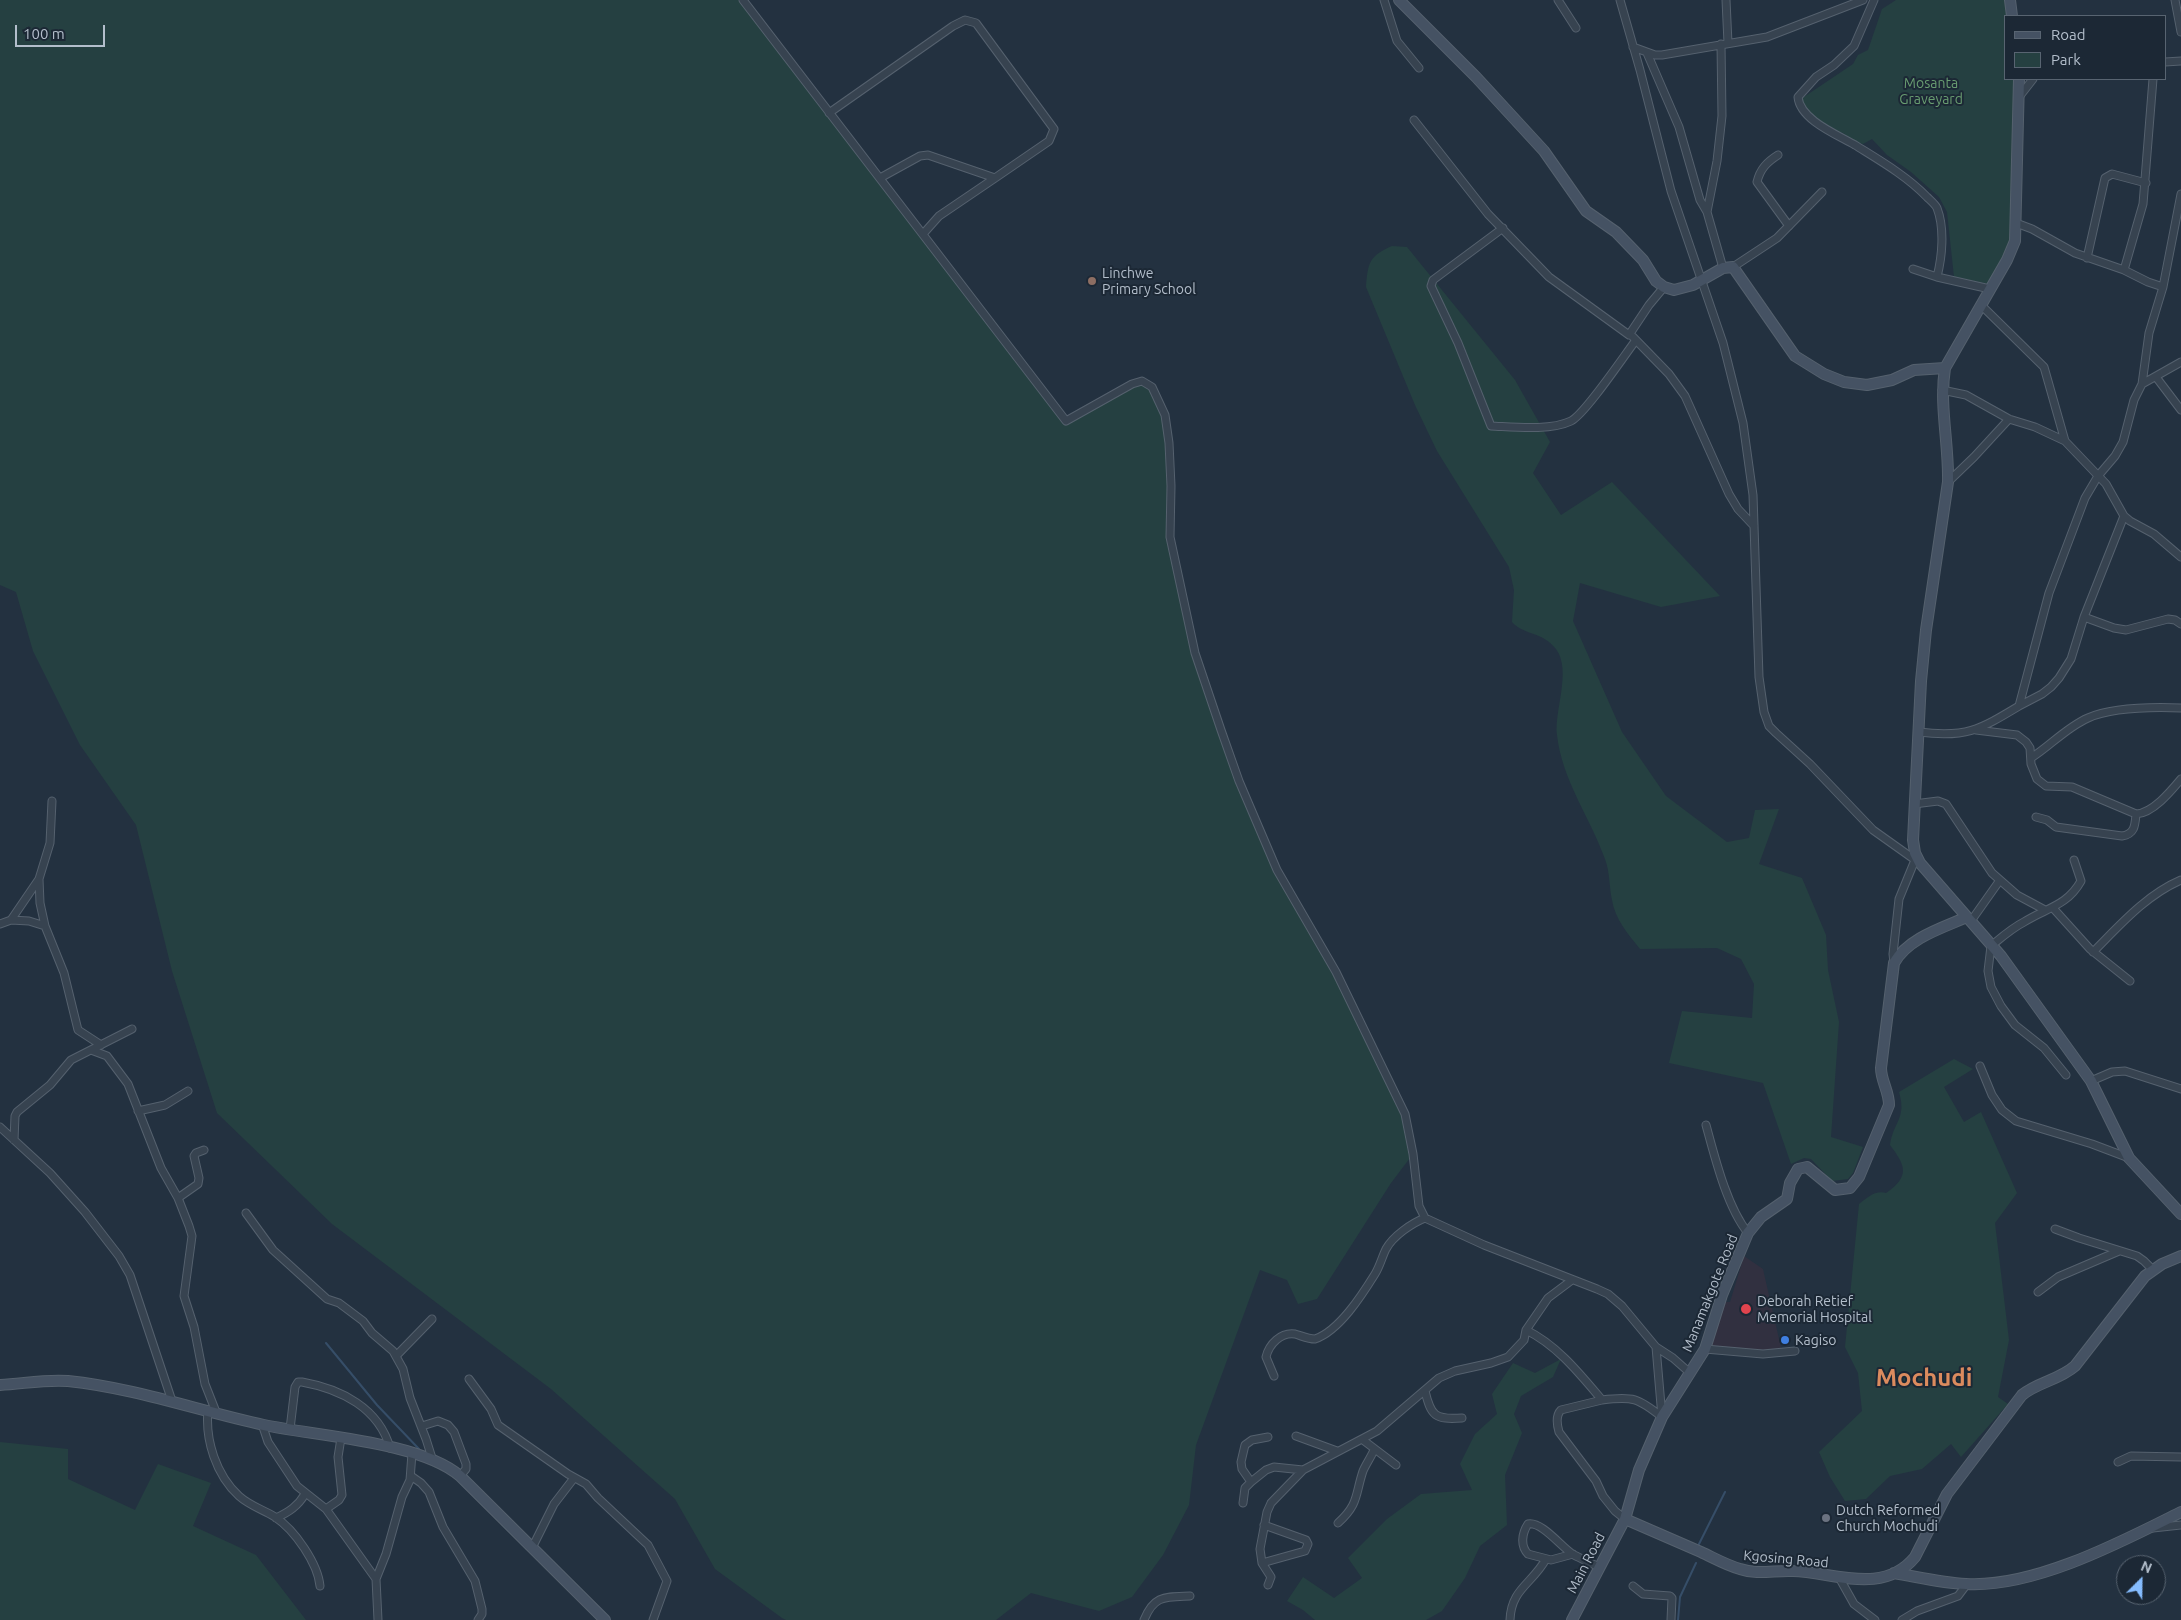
<!DOCTYPE html>
<style>
body{margin:0}
#map{position:relative;width:2181px;height:1620px;overflow:hidden;background:#233140;font-family:Ubuntu,sans-serif}
canvas{display:block}
.legend{position:absolute;left:2004px;top:15px;width:162px;height:65px;box-sizing:border-box;background:#1c2835;border:1px solid #586471;margin:0;padding:6px 9px;list-style:none;font-size:15px;color:#b3becb}
.legend li{display:flex;align-items:center;gap:10px;height:25px}
.legend b{width:25px;border:1px solid #586471}
.north{position:absolute;left:2116px;top:1555px;width:50px;height:50px;box-sizing:border-box;background:#1c2835;border:1px solid #586471;border-radius:50%;rotate:23deg;font-size:14px;font-weight:700;line-height:20px;text-align:center;color:#b3becb}
.north::after{content:'';display:block;margin:auto;width:18px;height:22px;background:#85bcfe;clip-path:polygon(50% 0,100% 100%,50% 72%,0 100%)}
.scale{position:absolute;left:15px;top:25px;width:90px;height:22px;box-sizing:border-box;border:2px solid #b3becb;border-top:0;padding-left:6px;font-size:15px;line-height:18px;white-space:nowrap;color:#b3becb;-webkit-text-stroke:4px #1c2835;paint-order:stroke}
</style>
<div id="map">
<canvas width="2181" height="1620"></canvas>
<ul class="legend">
<li><b style="height:6px;background:#455263"></b>Road</li>
<li><b style="height:14px;background:#254041"></b>Park</li>
</ul>
<div class="north">N</div>
<div class="scale">100 m</div>
</div>
<script>
const g = document.querySelector('canvas').getContext('2d');
g.lineJoin = 'round';
function fillPath(path, color) { g.fillStyle = color; g.fill(path, 'evenodd'); }
function stroke(path, color, width, dash) { g.strokeStyle = color; g.lineWidth = width; g.lineCap = dash ? 'butt' : 'round'; g.setLineDash(dash || []); g.stroke(path); }
function label(font, color, halo, rows, align = 'center') {
  g.font = font + ' Ubuntu,sans-serif'; g.lineWidth = 4; g.setLineDash([]); g.textBaseline = 'middle'; g.strokeStyle = halo; g.fillStyle = color; for (const [text, x, y, turn = 0] of rows) {
    g.save(); g.translate(x, y); g.rotate((+turn || 0) * Math.PI / 180); g.textAlign = isNaN(turn) ? turn : align; if (halo) g.strokeText(text, 0, 0); g.fillText(text, 0, 0); g.restore();
  }
}
const medical = new Path2D(`
 M 1744,1256 L 1763,1269 L 1782,1352 L 1711,1349 L 1718,1315 L 1723,1302 L 1730,1302 Z`);
const green = new Path2D(`
 M 0,0 L 743,0 L 1066,421 L 1142,381 L 1152,387 L 1165,415 L 1169,527 L 1195,653 L 1221,730 L 1277,870 L 1336,972 L 1405,1114 L 1413,1154 L 1391,1183 L 1317,1299 L 1298,1304 L 1287,1280 L 1260,1270 L 1196,1445 L 1189,1505 L 1163,1555 L 1132,1597 L 1099,1611 L 1031,1593 L 996,1620 L 786,1620 L 782,1618 L 715,1569 L 675,1499 L 551,1389 L 332,1224 L 217,1113 L 172,971 L 136,825 L 80,745 L 33,651 L 16,592 L 0,585 Z
 M 1896,0 L 2010,0 L 2013,16 L 2005,16 L 2005,79 L 2017,79 L 2013,237 L 1989,284 L 1954,277 L 1947,212 L 1939,197 L 1911,172 L 1887,155 L 1872,139 L 1863,144 L 1851,140 L 1843,133 L 1825,128 L 1798,101 L 1853,64 L 1858,55 L 1868,50 L 1882,9 Z
 M 1392,246 L 1407,247 L 1515,380 L 1550,442 L 1533,473 L 1561,515 L 1612,482 L 1720,596 L 1661,607 L 1580,583 L 1573,621 L 1622,732 L 1666,796 L 1727,842 L 1749,838 L 1755,810 L 1779,809 L 1759,864 L 1802,878 L 1826,935 L 1828,970 L 1839,1022 L 1831,1137 L 1863,1147 L 1853,1173 L 1848,1179 L 1832,1181 L 1811,1159 L 1804,1158 L 1791,1164 L 1763,1083 L 1669,1063 L 1682,1011 L 1752,1018 L 1754,984 L 1741,959 L 1717,948 L 1640,949 C 1628,934 1615,919 1612,900 C 1609,886 1610,872 1605,859 C 1590,817 1562,780 1557,735 C 1554,711 1572,671 1556,649 C 1542,631 1525,636 1512,622 L 1514,590 L 1509,567 L 1437,451 L 1415,405 L 1366,287 C 1368,263 1369,256 1392,246 Z
 M 1954,1059 L 1973,1069 L 1944,1087 L 1964,1122 L 1981,1112 L 2017,1193 L 1995,1223 L 2009,1340 L 1998,1397 L 2008,1404 L 1961,1457 L 1951,1444 L 1922,1469 L 1890,1476 L 1866,1499 L 1845,1501 L 1830,1477 L 1819,1452 L 1862,1411 L 1858,1373 L 1845,1347 L 1859,1204 C 1867,1198 1875,1190 1886,1193 C 1911,1176 1905,1165 1890,1145 C 1893,1122 1907,1119 1899,1092 Z
 M 1561,1359 L 1553,1377 L 1521,1396 L 1514,1414 L 1522,1433 L 1505,1475 L 1507,1525 L 1480,1546 L 1465,1578 L 1442,1611 L 1426,1620 L 1315,1620 L 1303,1610 L 1287,1601 L 1303,1577 L 1334,1598 L 1362,1578 L 1348,1558 L 1387,1519 L 1421,1494 L 1472,1490 L 1460,1464 L 1475,1434 L 1497,1414 L 1492,1394 L 1513,1363 L 1535,1373 Z
 M 0,1442 L 68,1449 L 68,1479 L 135,1510 L 158,1464 L 211,1483 L 193,1526 L 256,1555 L 306,1620 L 0,1620 Z`);
const stream = new Path2D(`
 M 326,1343 L 377,1405 L 419,1449
 M 1698,1546 L 1725,1492
 M 1678,1620 L 1680,1597 L 1696,1563`);
const street = new Path2D(`
 M 743,0 L 1066,421 L 1132,384 L 1142,381 L 1152,387 L 1165,415 L 1169,443 L 1171,486 L 1170,537 L 1195,653 L 1221,730 L 1239,781 L 1277,870 L 1336,972 L 1405,1114 L 1413,1154 L 1419,1206 L 1425,1218 L 1484,1245 L 1597,1289 L 1608,1294 L 1622,1306 L 1656,1347 L 1662,1417
 M 1384,0 L 1397,41 L 1419,68
 M 1558,0 L 1576,28
 M 1620,0 L 1640,70 L 1671,191 L 1723,343 L 1743,423 L 1753,495 L 1759,677 L 1764,712 L 1769,726 L 1776,733 L 1810,764 L 1873,830 L 1918,862
 M 1726,0 L 1728,43
 M 1874,0 L 1854,46 L 1834,65 L 1816,77 L 1798,97 C 1800,120 1838,135 1855,145 C 1879,160 1907,176 1927,197 C 1930,200 1935,204 1937,208 C 1945,229 1942,257 1937,277
 M 2175,0 L 2181,32
 M 1721,44 L 1722,116 L 1717,161 L 1707,212 L 1723,268
 M 1633,47 L 1655,55 L 1662,55 L 1767,37 L 1863,0
 M 1647,53 L 1679,127 L 1700,200 L 1707,212
 M 2165,62 L 2181,61
 M 2019,97 L 2033,79
 M 829,113 L 953,26 L 965,20 L 976,23 L 1054,129 L 1049,141 L 995,178 L 928,155 L 920,156 L 880,178
 M 1414,120 L 1488,214 L 1549,277 L 1629,335 L 1649,305 L 1664,287
 M 1778,155 C 1767,162 1760,169 1757,182 L 1789,226
 M 2016,223 L 2032,229 L 2075,253 L 2124,270 L 2148,282 L 2163,287
 M 1503,228 L 1433,280 L 1431,286 L 1458,343 L 1491,426 C 1514,427 1550,431 1571,421 C 1585,414 1624,356 1636,340
 M 923,234 L 939,216 L 995,178
 M 2087,258 L 2105,178 L 2112,174 L 2146,183
 M 1733,267 L 1777,238 L 1822,192
 M 1913,269 L 1937,277 L 1990,289
 M 2124,270 L 2143,204 L 2153,79
 M 1981,305 L 2044,367 L 2065,441
 M 1633,337 L 1669,374 L 1685,396 L 1729,494 L 1738,509 L 1754,526
 M 2156,377 L 2181,410
 M 2142,384 L 2149,333 L 2163,287 L 2181,194
 M 1942,390 L 1966,395 L 2009,419 L 2035,427 L 2065,441 L 2106,484 L 2124,516 L 2130,521 L 2154,534 L 2181,557
 M 1948,482 L 1974,457 L 2009,419
 M 2084,617 L 2114,628 L 2126,630 L 2168,619 L 2175,620 L 2181,624
 M 2019,706 L 2042,694 L 2051,687 L 2059,678 L 2071,659 L 2084,617 L 2124,516
 M 1976,730 L 2017,735 L 2026,742 L 2030,748 L 2031,764 L 2037,779 L 2046,786 L 2072,787 L 2136,814 C 2153,813 2171,791 2181,779
 M 1919,732 C 1966,738 1979,730 2019,706 L 2049,593 L 2085,498 L 2098,476 L 2115,456 L 2123,442 L 2134,400 L 2142,384 L 2181,362
 M 2031,758 C 2050,746 2067,727 2088,718 C 2113,707 2154,707 2181,708
 M 1914,804 L 1938,801 L 1946,804 L 1992,873 L 2017,895 L 2045,910
 M 2036,817 L 2047,820 L 2056,827 L 2122,836 C 2135,834 2135,825 2136,814
 M 39,879 L 40,903 L 45,926
 M 2053,908 L 2090,949 L 2130,981
 M 11,920 L 29,921 L 45,926 L 64,973 L 78,1030 L 101,1045
 M 1971,921 L 2000,880
 M 0,924 L 11,920 L 39,879 L 50,843 L 52,801
 M 2093,952 C 2120,925 2146,895 2181,880
 M 1894,963 L 1893,954 L 1899,899 L 1915,860
 M 91,1050 L 107,1056 L 128,1084 L 161,1168 L 178,1198 L 189,1226 L 192,1236 L 184,1296 L 194,1327 L 205,1384 L 216,1412
 M 1980,1066 L 1992,1095 L 2002,1110 L 2016,1121 L 2092,1144 L 2129,1158
 M 2066,1075 L 2044,1048 L 2015,1025 L 2001,1006 L 1991,987 L 1988,971 L 1991,946 C 2002,937 2012,928 2024,922 C 2046,908 2067,906 2081,881 L 2074,860
 M 2091,1081 L 2112,1072 L 2125,1071 L 2181,1089
 M 138,1111 L 165,1105 L 188,1091
 M 1706,1125 C 1715,1158 1727,1207 1748,1233
 M 0,1127 L 50,1173 L 85,1212 L 119,1256 L 130,1275 L 172,1401
 M 14,1140 L 15,1116 L 17,1112 L 50,1085 L 71,1060 L 132,1029
 M 178,1198 L 198,1184 L 199,1178 L 194,1156 L 196,1153 L 204,1150
 M 246,1213 L 273,1250 L 327,1299 L 339,1303 L 363,1321 L 372,1333 L 393,1351 L 403,1369 L 410,1398 L 426,1439 L 432,1458
 M 2055,1229 L 2079,1238 L 2137,1256 L 2144,1261 L 2153,1270
 M 2038,1292 L 2058,1277 L 2119,1251
 M 1526,1330 C 1557,1345 1580,1374 1602,1400 C 1633,1396 1638,1398 1662,1417
 M 1656,1347 L 1673,1358 L 1690,1373
 M 1705,1349 L 1763,1354 L 1795,1351
 M 396,1356 L 432,1319
 M 1274,1376 L 1266,1357 C 1269,1344 1281,1332 1295,1334 C 1302,1336 1308,1339 1315,1339 C 1339,1331 1362,1295 1375,1274 C 1380,1266 1382,1257 1386,1249 C 1393,1236 1412,1223 1425,1218
 M 469,1379 L 491,1409 L 498,1425 L 568,1474 L 586,1484 L 598,1498 L 648,1545 L 667,1581 L 653,1620
 M 1425,1391 C 1431,1416 1435,1420 1462,1418
 M 1602,1400 L 1561,1410 C 1555,1416 1557,1425 1559,1432 L 1596,1481 L 1603,1496 L 1615,1511 L 1625,1519
 M 208,1410 C 205,1440 216,1475 239,1496 C 250,1506 264,1510 275,1517 C 295,1530 318,1564 320,1586
 M 262,1424 L 268,1442 L 297,1486 L 326,1509 L 376,1579
 M 422,1426 L 438,1421 L 448,1425 L 454,1432 L 466,1464 L 466,1469 L 460,1476
 M 290,1429 L 295,1387 L 298,1382 L 302,1382 C 341,1389 379,1408 390,1448
 M 1296,1436 L 1337,1451
 M 1268,1437 L 1252,1440 L 1245,1445 L 1241,1462 L 1242,1469 L 1251,1482 L 1266,1470 L 1274,1467 L 1303,1470 L 1377,1431 L 1439,1378 L 1455,1371 L 1491,1363 L 1508,1357 L 1524,1340 L 1526,1330 L 1548,1298 L 1572,1280
 M 1363,1440 L 1396,1465
 M 2118,1462 L 2131,1456 L 2181,1457
 M 411,1476 L 421,1483 L 429,1492 L 443,1527 L 475,1581 L 482,1609 L 482,1614 L 478,1620
 M 1243,1503 L 1245,1488 L 1251,1482
 M 326,1509 L 339,1500 L 342,1495 L 338,1457 L 341,1438
 M 276,1518 C 289,1512 298,1506 305,1494
 M 1338,1523 C 1359,1504 1355,1495 1363,1471 C 1366,1464 1371,1457 1374,1450
 M 2153,1528 L 2181,1525
 M 532,1548 L 554,1504 L 574,1478
 M 1573,1554 L 1551,1560 L 1528,1554 C 1520,1546 1522,1533 1528,1524 C 1542,1521 1562,1548 1574,1555 C 1582,1559 1591,1563 1599,1567
 M 1262,1563 L 1305,1551 L 1308,1544 L 1306,1540 L 1264,1525
 M 1840,1579 L 1854,1604 L 1875,1620
 M 1268,1585 L 1271,1577 L 1262,1563 L 1260,1549 L 1267,1512 L 1271,1503 L 1303,1470
 M 1633,1586 L 1643,1594 L 1670,1596 L 1672,1598 L 1671,1620
 M 378,1620 L 376,1579 L 386,1554 L 402,1497 L 410,1480 L 412,1453
 M 1144,1620 C 1154,1595 1165,1597 1190,1596
 M 1510,1620 C 1511,1589 1532,1584 1546,1559
 M 1902,1620 L 1917,1611 L 1958,1596 L 1967,1584`);
const secondary = new Path2D(`
 M 1399,0 L 1476,77 L 1544,151 L 1586,211 L 1616,232 L 1643,260 L 1656,281 L 1664,287 L 1674,290 L 1693,285 L 1723,268 L 1733,267 L 1795,356 L 1824,374 L 1844,382 L 1867,385 L 1892,380 L 1914,370 L 1945,368
 M 2010,0 L 2012,16
 M 2019,79 L 2015,241 L 2007,260 L 1945,368 C 1939,406 1949,443 1948,482 L 1926,630 L 1921,681 L 1913,840 L 1915,853 L 1920,863 L 2001,956 L 2091,1081 L 2129,1158 L 2181,1214
 M 0,1385 C 22,1384 46,1379 68,1381 C 135,1388 199,1411 264,1425 C 317,1436 421,1442 460,1476 L 605,1620
 M 1625,1519 C 1650,1530 1676,1541 1701,1552 C 1714,1558 1726,1565 1740,1569 C 1757,1575 1775,1570 1793,1571 C 1833,1572 1883,1596 1915,1557 L 1947,1494 L 2022,1395 C 2038,1382 2059,1380 2075,1366 L 2145,1276 L 2162,1264 L 2181,1256
 M 1894,1573 C 1918,1577 1942,1583 1966,1584 C 2034,1588 2121,1542 2181,1512
 M 1572,1620 L 1625,1519 L 1639,1470 L 1662,1417 L 1705,1349 L 1722,1295 L 1748,1233 L 1761,1217 L 1787,1199 L 1790,1183 L 1798,1169 L 1807,1167 L 1835,1190 L 1850,1188 L 1859,1177 L 1889,1105 C 1889,1091 1881,1081 1881,1068 L 1894,963 C 1908,938 1942,928 1967,917`);
const markers = [
 [1092,281,5,"#8d6e63"],
 [1746,1309,6,"#e0444e"],
 [1785,1340,5,"#3f7fe0"],
 [1826,1518,5,"#6b7280"]
];
const parkNames = [
 ["Mosanta",1931,83],
 ["Graveyard",1931,99]
];
const poiNames = [
 ["Linchwe",1102,273],
 ["Primary School",1102,289],
 ["Deborah Retief",1757,1301],
 ["Memorial Hospital",1757,1317],
 ["Kagiso",1795,1340],
 ["Dutch Reformed",1836,1510],
 ["Church Mochudi",1836,1526]
];
const streetNames = [
 ["Manamakgote Road",1710,1293,-68],
 ["Kgosing Road",1786,1559,5],
 ["Main Road",1586,1563,-63]
];
const townNames = [
 ["Mochudi",1924,1378]
];
fillPath(medical, '#313040');
fillPath(green, '#254041');
stroke(stream, '#364e68', 2);
stroke(street, '#55616e', 9);
stroke(secondary, '#55616e', 12);
stroke(street, '#374350', 7);
stroke(secondary, '#455263', 10);
for (const [x, y, r, color] of markers) { const dot = new Path2D(); dot.arc(x, y, r, 0, 2 * Math.PI); g.fillStyle = color; g.fill(dot); stroke(dot, '#1c2835', 2); }
label('14px', '#699d71', '#1c2835', parkNames);
label('14px', '#b3becb', '#1c2835', poiNames, 'left');
label('14px', '#b3becb', '#1c2835', streetNames);
label('bold 24px', '#db8b5e', '#1c2835', townNames);
</script>
